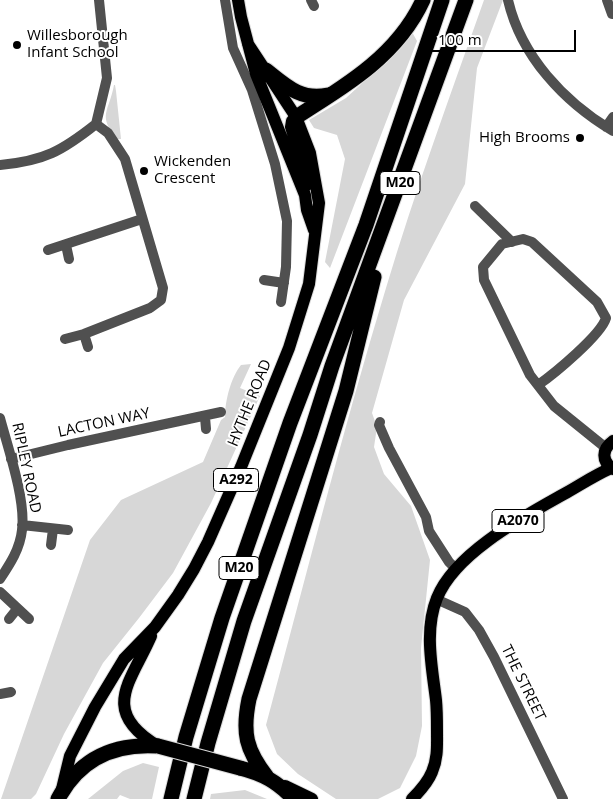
<!DOCTYPE html>
<style>
body{margin:0}
#map{position:relative;width:613px;height:799px;overflow:hidden;background:#fff;font-family:"Open Sans",sans-serif}
canvas{display:block}
.scale{position:absolute;left:430px;top:30px;width:146px;height:22px;box-sizing:border-box;border:2px solid #000;border-top:0;padding-left:6px;font-size:15px;line-height:18px;white-space:nowrap;color:#000;-webkit-text-stroke:4px #fff;paint-order:stroke}
</style>
<div id="map">
<canvas width="613" height="799"></canvas>
<div class="scale">100 m</div>
</div>
<script>
const g = document.querySelector('canvas').getContext('2d');
g.lineJoin = 'round';
function fillPath(path, color) { g.fillStyle = color; g.fill(path, 'evenodd'); }
function stroke(path, color, width, dash) { g.strokeStyle = color; g.lineWidth = width; g.lineCap = dash ? 'butt' : 'round'; g.setLineDash(dash || []); g.stroke(path); }
function label(font, color, halo, rows, align = 'center') {
  g.font = font + ' "Open Sans",sans-serif'; g.lineWidth = 4; g.setLineDash([]); g.textBaseline = 'middle'; g.strokeStyle = halo; g.fillStyle = color; for (const [text, x, y, turn = 0] of rows) {
    g.save(); g.translate(x, y); g.rotate((+turn || 0) * Math.PI / 180); g.textAlign = isNaN(turn) ? turn : align; if (halo) g.strokeText(text, 0, 0); g.fillText(text, 0, 0); g.restore();
  }
}
const green = new Path2D(`
 M 484,0 L 503,0 L 477,68 L 465,184 L 404,300 L 372,413 L 377,427 L 374,447 L 384,474 L 411,506 L 430,560 L 421,648 L 422,726 L 416,756 L 400,788 L 378,799 L 336,799 L 298,774 L 277,754 L 266,725 C 305,580 342,433 386,288 C 415,191 450,96 484,0 Z
 M 412,32 L 417,41 L 330,268 L 325,262 L 345,159 L 337,135 L 314,128 L 309,120 L 346,98 L 384,63 Z
 M 114,85 L 115,85 L 116,91 L 121,139 L 117,139 C 97,115 109,112 114,85 Z
 M 251,364 L 240,388 L 260,396 L 211,503 L 173,573 L 139,618 L 103,663 L 64,734 L 36,794 L 31,799 L 1,799 L 90,540 L 121,500 L 203,462 L 221,420 L 225,417 C 225,401 231,377 241,365 Z
 M 143,763 L 159,767 L 152,799 L 130,799 L 120,795 L 117,799 L 88,799 L 123,771 Z
 M 245,790 L 267,799 L 210,799 L 211,794 Z`);
const street = new Path2D(`
 M 225,0 L 233,48 L 252,90 L 275,164 L 287,221 L 286,267 L 281,302
 M 311,0 L 314,6
 M 508,0 C 521,56 564,102 613,131
 M 607,0 L 612,14
 M 606,127 L 613,117
 M 0,165 C 44,161 62,151 96,124 L 107,78 L 99,0
 M 475,206 L 512,242
 M 66,245 L 69,259
 M 48,250 L 142,219
 M 264,280 L 284,283
 M 84,334 L 88,347
 M 65,339 L 84,334 L 150,308 L 161,300 L 163,288 L 125,159 L 108,133 L 96,124
 M 538,385 C 554,374 601,335 606,318 L 597,302 L 532,242 L 523,239 L 502,244 L 483,267 L 484,280 L 530,375 L 554,406 L 606,448
 M 205,417 L 206,429
 M 0,418 C 8,448 26,500 22,530 C 20,549 10,564 0,579
 M 380,422 L 379,425 L 389,448 L 426,517 L 429,531 L 449,562 L 456,569
 M 11,459 L 68,445 L 221,412
 M 22,525 L 68,530
 M 51,545 L 53,529
 M 0,592 L 29,619
 M 436,599 L 465,612 L 479,630 L 494,657 L 563,799
 M 9,619 L 17,609
 M 0,694 L 11,692`);
const primary = new Path2D(`
 M 238,0 L 241,17 L 256,74 L 305,195 L 307,210 L 314,230
 M 296,117 L 292,121 L 291,127 L 304,168 L 305,187
 M 613,441 C 602,449 601,461 613,469
 M 151,636 C 131,682 99,711 158,746
 M 285,786 L 312,799
 M 62,789 L 70,756 L 95,707 L 124,659 L 155,627 L 178,595 L 194,569 L 208,542 L 241,467 L 289,348 L 309,284 L 319,203 L 310,153 L 296,117 L 248,44
 M 412,799 C 420,791 428,782 432,772 C 438,758 437,745 437,731 C 437,721 437,710 436,700 C 432,667 424,630 437,598 C 455,553 523,517 564,494 C 580,485 595,475 611,468`);
const highway = new Path2D(`
 M 266,70 C 286,86 301,101 328,95
 M 296,117 C 346,86 398,55 423,0
 M 240,768 C 264,774 277,782 294,799
 M 267,777 C 246,750 242,733 249,699 L 346,391 L 374,277
 M 58,799 C 79,759 114,743 158,746
 M 171,799 L 186,737 L 222,618 L 290,423 L 366,225 L 442,0
 M 194,799 L 208,743 L 244,621 L 310,435 L 332,366 L 466,0`);
const highwayBridge = new Path2D(`
 M 158,746 L 240,768`);
const markers = [
 [17,45,5,"#000"],
 [580,138,5,"#000"],
 [144,171,5,"#000"]
];
const shields = [
 [400,183,40],
 [236,480,45],
 [518,521,52],
 [239,568,40]
];
const shieldNames = [
 ["M20",400,183],
 ["A292",236,480],
 ["A2070",518,521],
 ["M20",239,568]
];
const poiNames = [
 ["Willesborough",27,36],
 ["Infant School",27,53],
 ["High Brooms",570,138,"right"],
 ["Wickenden",154,162],
 ["Crescent",154,179]
];
const streetNames = [
 ["HYTHE ROAD",250,403,-68],
 ["LACTON WAY",104,423,-12],
 ["RIPLEY ROAD",26,468,78],
 ["THE STREET",523,683,64]
];
fillPath(green, '#d7d7d7');
stroke(primary, '#dbdbdb', 14);
stroke(highway, '#dbdbdb', 17);
stroke(street, '#505050', 10);
stroke(primary, '#000', 12);
stroke(highway, '#000', 15);
stroke(highwayBridge, '#dbdbdb', 17, []);
stroke(highwayBridge, '#000', 15);
for (const [x, y, r, color] of markers) { const dot = new Path2D(); dot.arc(x, y, r, 0, 2 * Math.PI); g.fillStyle = color; g.fill(dot); stroke(dot, '#fff', 2); }
for (const [x, y, w] of shields) { const box = new Path2D(); box.roundRect(x - w / 2, y - 11.5, w, 23, 4); g.fillStyle = '#fff'; g.fill(box); stroke(box, '#000', 1); }
label('bold 14px', '#000', null, shieldNames);
label('15px', '#000', '#fff', poiNames, 'left');
label('15px', '#000', '#fff', streetNames);
</script>
